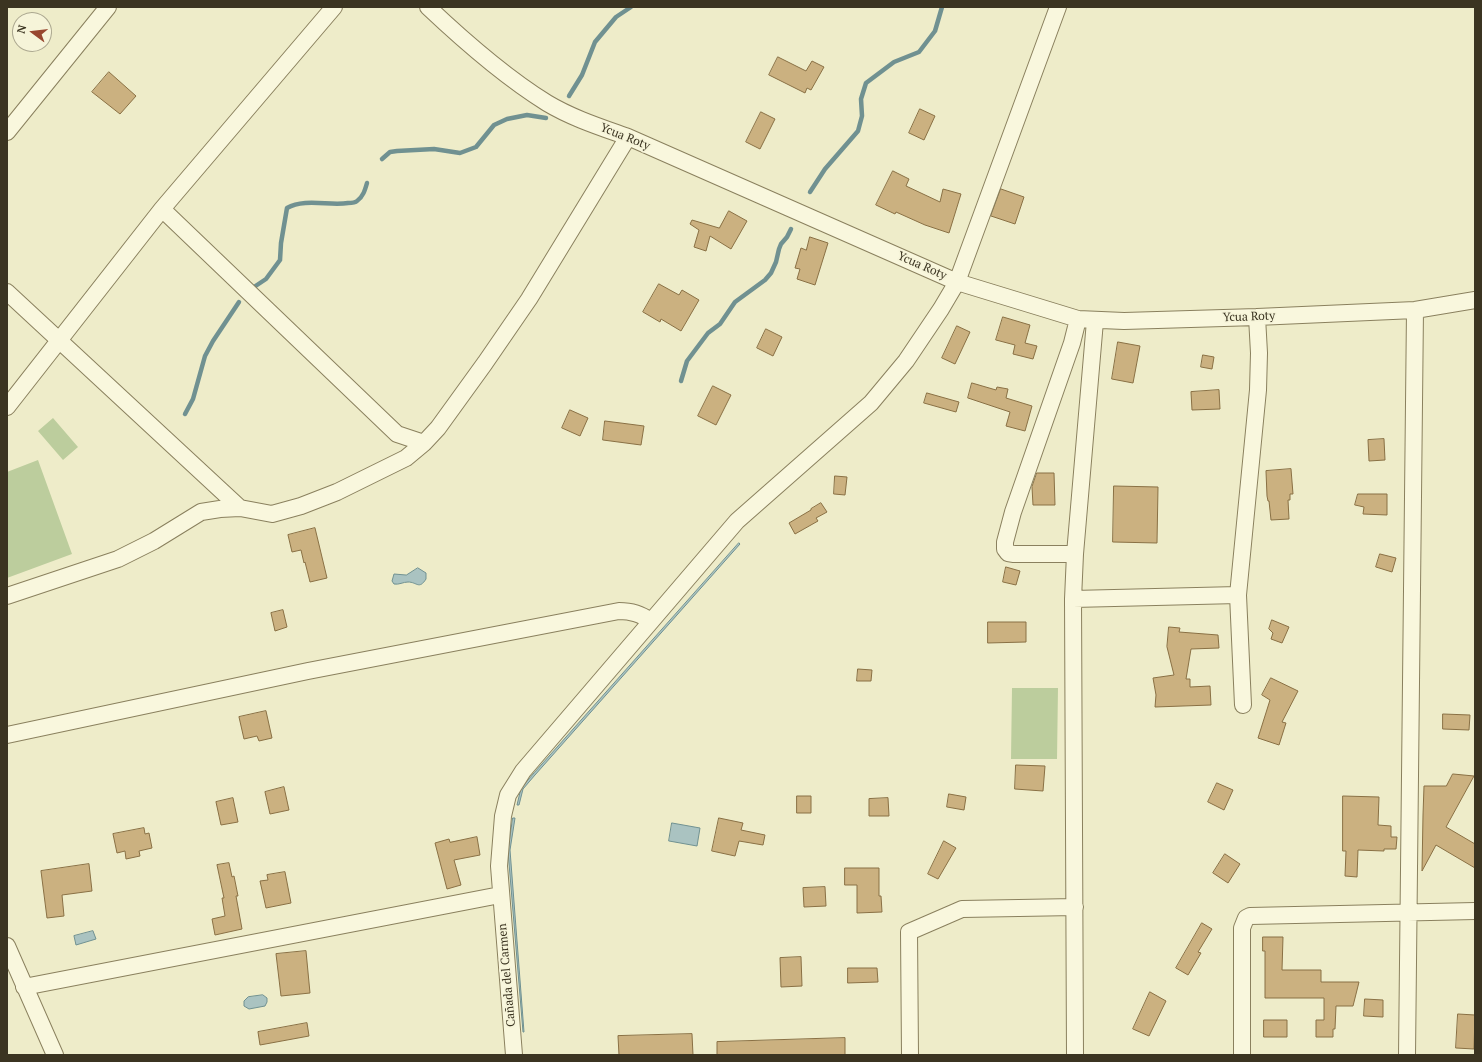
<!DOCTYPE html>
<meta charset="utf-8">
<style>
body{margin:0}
#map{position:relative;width:1482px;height:1062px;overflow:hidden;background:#eeecc9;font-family:"PT Serif",serif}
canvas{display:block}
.frame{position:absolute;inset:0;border:8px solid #3b3421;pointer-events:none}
.north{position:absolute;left:12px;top:12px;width:40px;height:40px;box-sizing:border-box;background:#f6f4d9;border:1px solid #aba78f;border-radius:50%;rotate:285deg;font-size:11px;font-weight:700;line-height:16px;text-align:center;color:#3b3421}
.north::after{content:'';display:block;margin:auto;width:14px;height:18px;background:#98472f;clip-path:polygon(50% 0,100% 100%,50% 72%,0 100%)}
</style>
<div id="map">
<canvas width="1482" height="1062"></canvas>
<div class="frame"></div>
<div class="north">N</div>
</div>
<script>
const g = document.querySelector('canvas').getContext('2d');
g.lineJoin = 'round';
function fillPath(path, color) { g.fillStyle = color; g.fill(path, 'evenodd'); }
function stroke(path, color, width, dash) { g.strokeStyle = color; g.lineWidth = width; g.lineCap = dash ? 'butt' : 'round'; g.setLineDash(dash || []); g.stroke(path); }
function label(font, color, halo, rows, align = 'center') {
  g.font = font + ' "PT Serif",serif'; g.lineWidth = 3.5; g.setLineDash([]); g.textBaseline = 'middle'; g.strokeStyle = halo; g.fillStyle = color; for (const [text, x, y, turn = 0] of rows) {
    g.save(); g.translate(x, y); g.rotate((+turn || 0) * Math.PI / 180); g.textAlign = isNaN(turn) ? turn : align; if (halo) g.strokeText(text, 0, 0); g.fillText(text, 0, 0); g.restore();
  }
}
const green = new Path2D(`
 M 53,418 L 78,447 L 63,460 L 38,431 Z
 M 38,460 L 72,554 L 7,578 L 7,472 Z
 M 1012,688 L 1058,688 L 1057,759 L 1011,759 Z`);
const water = new Path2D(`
 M 739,543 L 740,544 L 535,775 L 523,789 L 519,805 L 517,805 L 521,788 L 534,773 Z
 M 418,568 L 426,573 L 426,579 C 419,590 417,582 408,582 C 403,582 399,585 394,584 L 392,581 L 394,574 L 406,575 Z
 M 513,818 L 515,818 L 510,850 L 524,1032 L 523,1032 L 508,851 Z
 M 672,823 L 700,828 L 697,846 L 669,841 Z
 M 93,931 L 96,939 L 76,945 L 74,936 Z
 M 263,995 L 267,998 L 267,1002 L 265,1006 L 249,1009 L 244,1006 L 244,1001 L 248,997 Z`);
const stream = new Path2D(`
 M 569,96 L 582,75 L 595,42 L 616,17 L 631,7
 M 382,159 L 390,152 L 397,151 L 434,149 L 460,153 L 476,147 L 494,125 L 507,119 L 527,115 L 546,118
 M 810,192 L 825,169 L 858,131 L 862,116 L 861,99 L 866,83 L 894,62 L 919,52 L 935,31 L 942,7
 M 251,289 L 266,279 L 280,260 L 281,243 L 287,208 C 305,198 329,206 348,203 C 351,203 355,203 357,201 C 363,197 365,190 367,183
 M 681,381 L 687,361 L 708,333 L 720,324 L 735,302 L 765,280 L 771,273 L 776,262 L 779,249 L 781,244 L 787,237 L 791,229
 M 185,414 L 193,399 L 205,356 L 213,341 L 239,302`);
const building = new Path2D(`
 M 778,57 L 806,71 L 812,61 L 824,67 L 811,90 L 807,88 L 805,93 L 769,75 Z
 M 109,72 L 136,96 L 120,114 L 92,92 Z
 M 920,109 L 935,116 L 924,140 L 909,133 Z
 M 761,112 L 775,119 L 760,149 L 746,142 Z
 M 893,171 L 909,179 L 906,186 L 940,202 L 943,189 L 961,194 L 949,233 L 925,225 L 896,212 L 895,214 L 876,205 Z
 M 1001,189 L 1024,197 L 1015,224 L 991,216 Z
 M 729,211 L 747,221 L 731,249 L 710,236 L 706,251 L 694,247 L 699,230 L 690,224 L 692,220 L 719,228 Z
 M 810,237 L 828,243 L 815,285 L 797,279 L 800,269 L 795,268 L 801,248 L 806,250 Z
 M 659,284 L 679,295 L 682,290 L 699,300 L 681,331 L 661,319 L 660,322 L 643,312 Z
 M 1003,317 L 1030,325 L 1025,343 L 1037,346 L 1033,359 L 1013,354 L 1015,345 L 996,340 Z
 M 957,326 L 970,332 L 955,364 L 942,358 Z
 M 766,329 L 782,337 L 773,356 L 757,348 Z
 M 1118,342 L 1140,346 L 1133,383 L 1112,379 Z
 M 1203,355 L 1214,357 L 1212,369 L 1201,367 Z
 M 972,383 L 996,390 L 997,387 L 1008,389 L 1006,398 L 1032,406 L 1025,431 L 1006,426 L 1010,412 L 968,398 Z
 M 713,386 L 731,395 L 716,425 L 698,416 Z
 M 1219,390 L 1220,409 L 1192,410 L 1191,392 Z
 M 927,393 L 959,402 L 956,412 L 924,403 Z
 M 570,410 L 588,418 L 580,436 L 562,428 Z
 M 605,421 L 644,426 L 641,445 L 603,440 Z
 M 1384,439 L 1385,460 L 1369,461 L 1368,440 Z
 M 1291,469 L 1293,494 L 1290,494 L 1290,500 L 1288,500 L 1289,519 L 1271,520 L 1269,501 L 1268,501 L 1267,496 L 1266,471 Z
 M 1037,473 L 1054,473 L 1055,505 L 1033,505 L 1032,487 Z
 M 835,476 L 847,477 L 845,495 L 834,494 Z
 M 1114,486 L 1158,487 L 1157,543 L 1113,542 Z
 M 1358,494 L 1387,494 L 1387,515 L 1363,514 L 1364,507 L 1355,505 Z
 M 821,503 L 827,512 L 816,518 L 818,521 L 795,534 L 789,523 L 811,510 L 811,509 Z
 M 315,528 L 327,578 L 310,582 L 305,562 L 304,563 L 301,550 L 292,552 L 288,535 Z
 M 1380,554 L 1396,558 L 1392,572 L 1376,567 Z
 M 1006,567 L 1020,571 L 1016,585 L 1003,582 Z
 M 283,610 L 287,627 L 275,631 L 271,613 Z
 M 1272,620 L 1289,627 L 1282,643 L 1271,639 L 1273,633 L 1269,629 Z
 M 988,622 L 1026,622 L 1026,642 L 988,643 Z
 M 1169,627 L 1180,628 L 1179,632 L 1218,635 L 1219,648 L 1191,649 L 1186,679 L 1190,679 L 1190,687 L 1210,686 L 1211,705 L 1155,707 L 1156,695 L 1153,678 L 1174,675 L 1167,647 Z
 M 858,669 L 872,670 L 871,681 L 857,681 Z
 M 1271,678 L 1298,691 L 1282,722 L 1286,723 L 1279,745 L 1258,738 L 1270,700 L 1262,695 Z
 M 266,711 L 272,738 L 259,741 L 257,736 L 244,739 L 239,717 Z
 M 1443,714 L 1470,715 L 1469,730 L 1443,729 Z
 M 1016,765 L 1045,766 L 1043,791 L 1015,789 Z
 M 1453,774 L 1474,776 L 1446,827 L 1475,844 L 1475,868 L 1436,845 L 1422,871 L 1423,815 L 1424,786 L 1446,786 Z
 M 1217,783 L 1233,790 L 1224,810 L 1208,802 Z
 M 284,787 L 289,810 L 270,814 L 265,792 Z
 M 949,794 L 966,797 L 964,810 L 947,807 Z
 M 797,796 L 811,796 L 811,813 L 797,813 Z
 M 1343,796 L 1379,797 L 1378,825 L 1391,826 L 1391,837 L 1397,837 L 1396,849 L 1384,849 L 1384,851 L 1358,850 L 1357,877 L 1345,876 L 1346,851 L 1343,851 Z
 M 233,798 L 238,822 L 221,825 L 216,802 Z
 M 888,798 L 889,816 L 869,816 L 869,799 Z
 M 719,818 L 743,823 L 741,830 L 765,835 L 763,845 L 739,841 L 735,856 L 712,851 Z
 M 144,828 L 145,834 L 149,833 L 152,848 L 139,851 L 140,856 L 126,859 L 125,851 L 117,853 L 113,834 Z
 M 477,837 L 480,855 L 454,860 L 461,885 L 447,889 L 435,843 L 449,839 L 450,842 Z
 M 944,841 L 956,848 L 938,879 L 928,874 Z
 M 1225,854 L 1240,864 L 1228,883 L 1213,873 Z
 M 229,863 L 232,877 L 234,876 L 238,896 L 236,896 L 242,929 L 215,935 L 212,919 L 225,916 L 222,898 L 224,898 L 217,865 Z
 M 89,864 L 92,891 L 62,895 L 64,916 L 47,918 L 41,871 Z
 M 845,868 L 879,868 L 879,896 L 881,896 L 882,912 L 857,913 L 857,885 L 845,885 Z
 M 285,872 L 291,903 L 266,908 L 260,881 L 268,880 L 267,875 Z
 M 825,887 L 826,906 L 804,907 L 803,888 Z
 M 1202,923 L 1212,929 L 1198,952 L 1201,953 L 1188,975 L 1176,968 Z
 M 1263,937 L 1283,937 L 1282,970 L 1321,970 L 1321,982 L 1359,982 L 1353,1006 L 1336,1006 L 1335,1029 L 1333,1029 L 1333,1037 L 1316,1037 L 1316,1020 L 1324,1020 L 1324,998 L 1265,998 L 1265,951 L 1263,951 Z
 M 306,951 L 310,993 L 281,996 L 276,954 Z
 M 801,957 L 802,986 L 781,987 L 780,958 Z
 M 848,968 L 877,968 L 878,982 L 848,983 Z
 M 1150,992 L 1166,1001 L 1149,1036 L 1133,1029 Z
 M 1365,999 L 1383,1000 L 1383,1017 L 1364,1016 Z
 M 1458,1014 L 1475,1015 L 1474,1049 L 1456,1048 Z
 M 1264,1020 L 1287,1020 L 1287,1037 L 1264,1037 Z
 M 307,1023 L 309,1036 L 260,1045 L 258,1032 Z
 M 692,1034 L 693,1055 L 619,1055 L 618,1036 Z
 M 845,1038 L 845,1055 L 717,1055 L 717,1042 Z`);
const minor = new Path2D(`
 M 428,7 C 464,41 505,77 547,103 C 572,118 600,127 628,137 L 957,282 L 1078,319 L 1124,321 L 1257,317 L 1415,310 L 1475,300
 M 7,132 L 108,7
 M 162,209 L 397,434 L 424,443
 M 7,292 L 240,508
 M 7,407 L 162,209 L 334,7
 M 1075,554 L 1014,554 L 1008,553 L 1005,549 L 1005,542 L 1013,512 L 1072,343 L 1078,319
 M 7,596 L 118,559 L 154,541 L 201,512 L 220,509 L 240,508 L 272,514 L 301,506 L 337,492 L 406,458 L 424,443 L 438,428 L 485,363 L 529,299 L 628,137
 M 1073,599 L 1238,595
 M 1243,705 L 1238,595 L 1258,390 L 1259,353 L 1257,317
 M 7,735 L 308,671 L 619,611 C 632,611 640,614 651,621
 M 7,946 L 55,1055
 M 24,987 L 500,895
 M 514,1055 L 499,866 L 503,816 L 508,795 L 523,771 L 737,521 L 871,403 L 906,361 L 941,309 L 957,282 L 1058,7
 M 910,1055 L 909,932 L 962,909 L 1075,907
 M 1075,1055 L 1073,599 L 1075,554 L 1095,321
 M 1242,1055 L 1242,928 L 1246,918 L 1250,916 L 1475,911
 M 1407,1055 L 1415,310`);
const streetNames = [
 ["Ycua Roty",625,137,22],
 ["Ycua Roty",922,266,24],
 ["Ycua Roty",1249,317,-2],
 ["Cañada del Carmen",507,975,-95]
];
fillPath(green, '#bccd9d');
fillPath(water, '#aac3c1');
stroke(water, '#709191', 1);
stroke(stream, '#709191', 4.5);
fillPath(building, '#cbb180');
stroke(building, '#897044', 1);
stroke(minor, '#8a805e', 18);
stroke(minor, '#f9f7dd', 16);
label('12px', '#3b3421', '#f6f4d9', streetNames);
</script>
